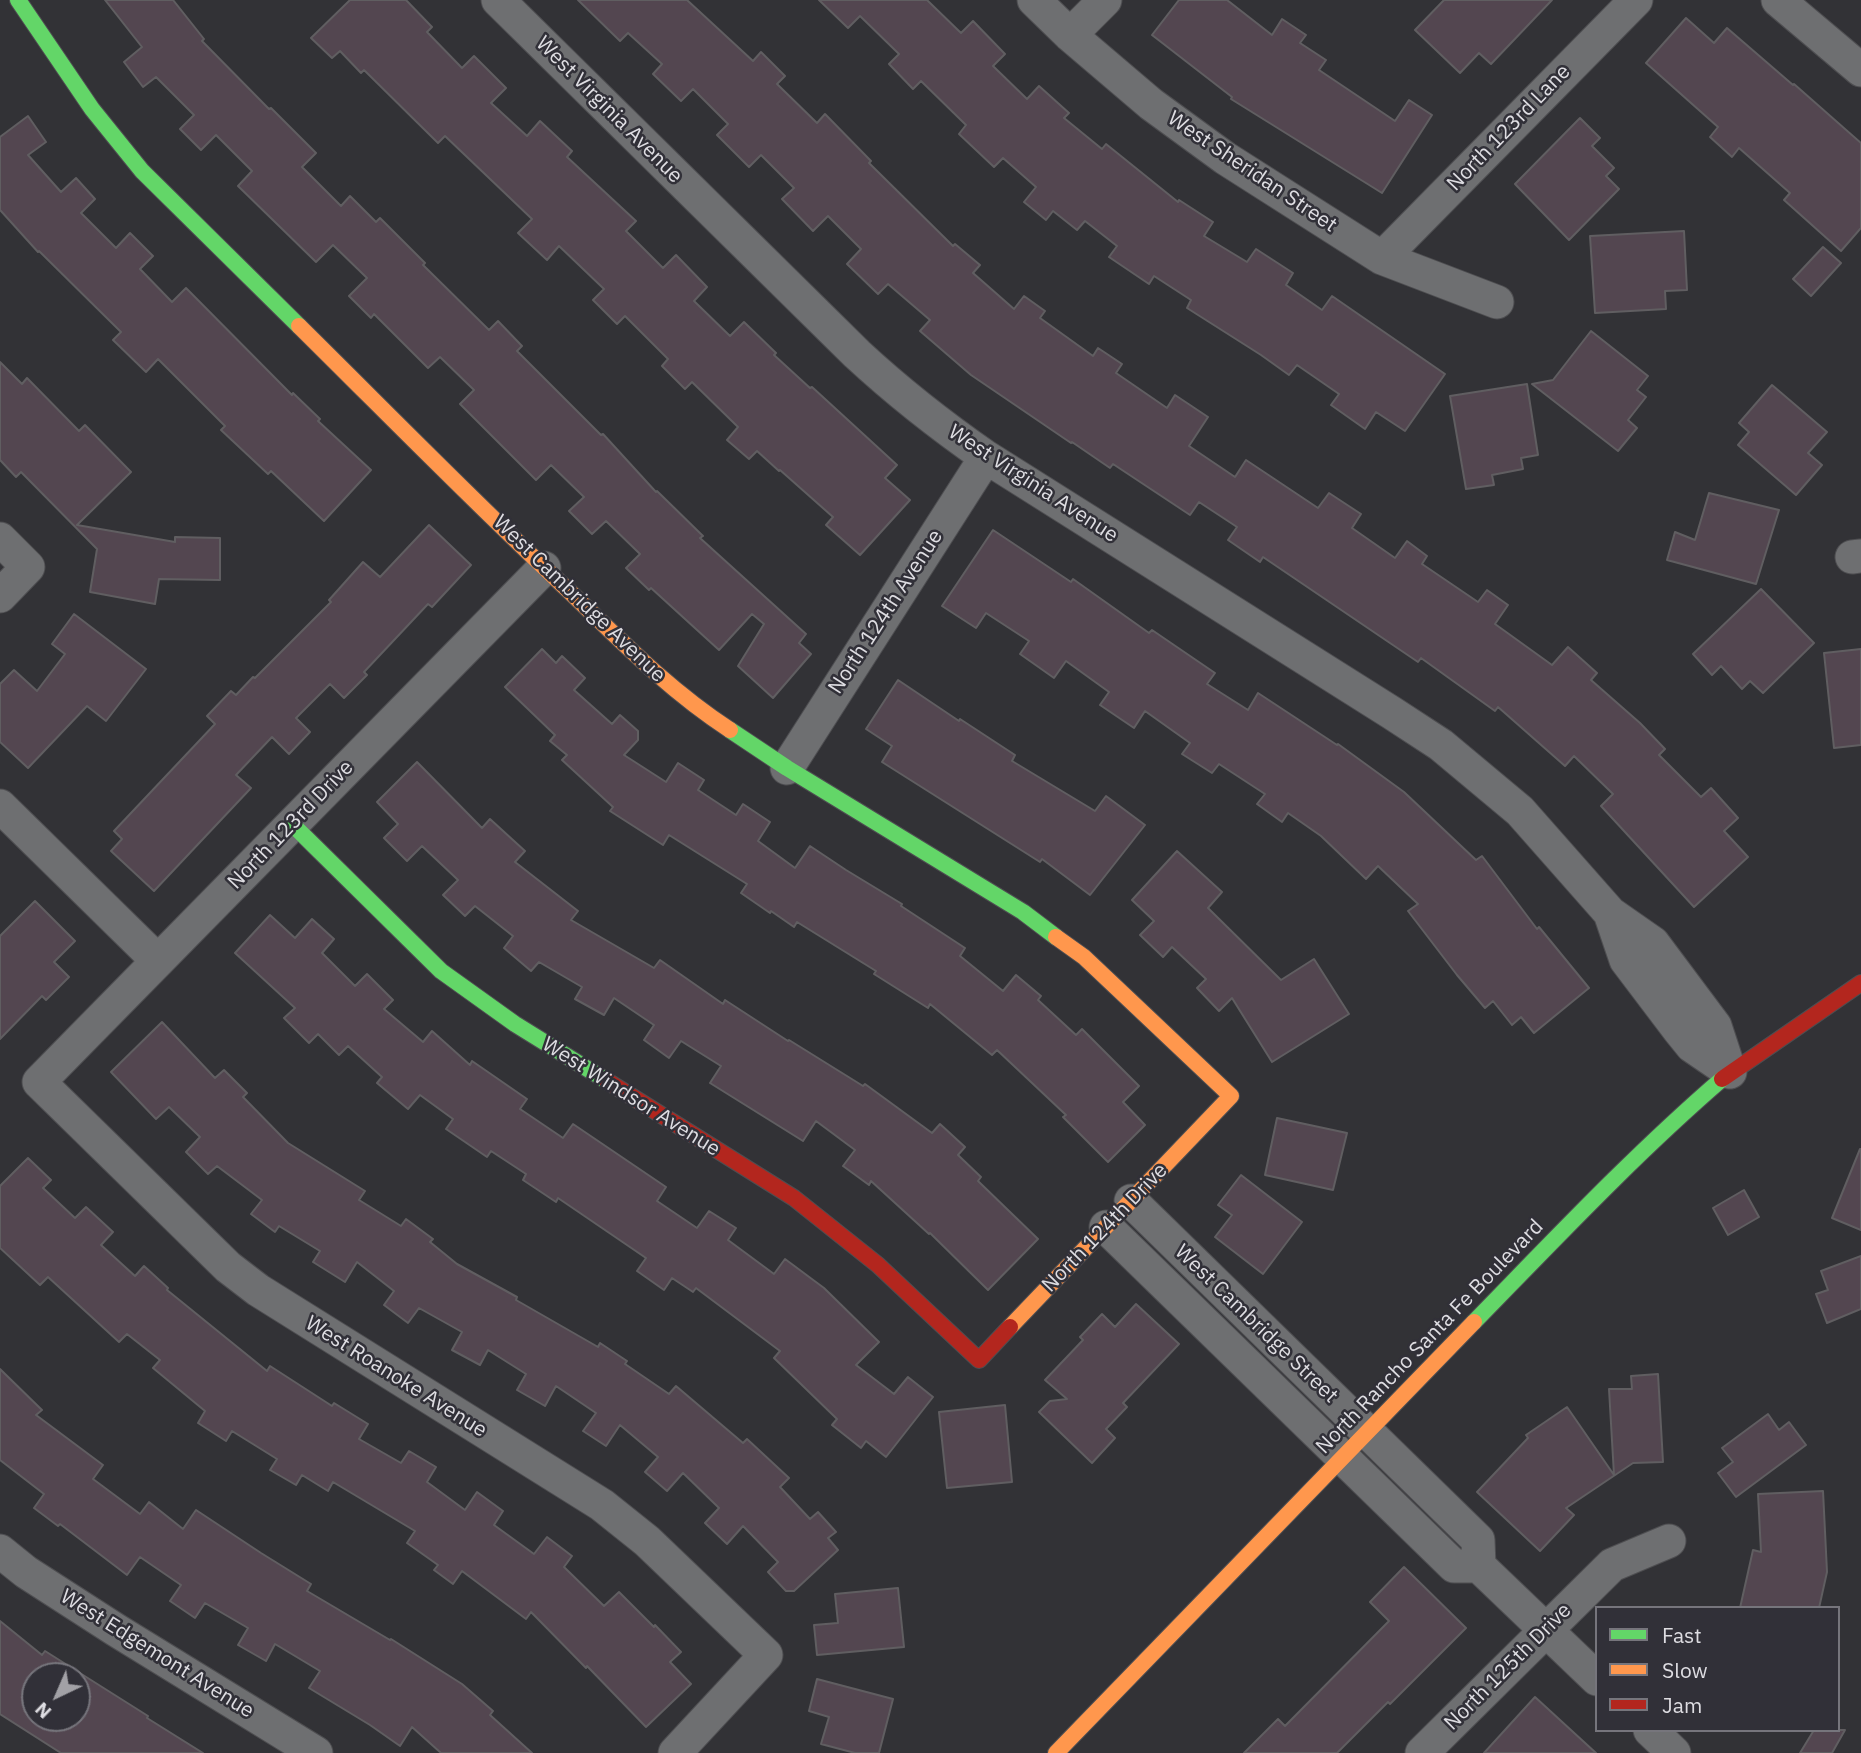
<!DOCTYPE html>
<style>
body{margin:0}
#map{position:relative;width:1861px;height:1753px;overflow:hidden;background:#323236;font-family:"IBM Plex Sans",sans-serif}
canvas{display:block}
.legend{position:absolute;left:1595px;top:1606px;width:245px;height:126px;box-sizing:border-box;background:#313038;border:2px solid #76757c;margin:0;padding:9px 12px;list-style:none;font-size:21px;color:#dedde2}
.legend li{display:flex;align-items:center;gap:14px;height:35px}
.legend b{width:35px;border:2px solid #76757c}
.north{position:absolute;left:21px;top:1662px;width:70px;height:70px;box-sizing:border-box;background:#313038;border:2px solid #76757c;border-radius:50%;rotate:224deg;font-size:19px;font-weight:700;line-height:28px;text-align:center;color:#dedde2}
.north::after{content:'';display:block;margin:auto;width:24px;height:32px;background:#a2a1a6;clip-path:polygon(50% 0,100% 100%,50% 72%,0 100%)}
</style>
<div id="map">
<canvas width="1861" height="1753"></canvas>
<ul class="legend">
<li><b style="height:9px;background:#63d668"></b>Fast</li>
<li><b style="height:9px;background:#ff974d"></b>Slow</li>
<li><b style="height:9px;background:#b3261e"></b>Jam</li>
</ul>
<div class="north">N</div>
</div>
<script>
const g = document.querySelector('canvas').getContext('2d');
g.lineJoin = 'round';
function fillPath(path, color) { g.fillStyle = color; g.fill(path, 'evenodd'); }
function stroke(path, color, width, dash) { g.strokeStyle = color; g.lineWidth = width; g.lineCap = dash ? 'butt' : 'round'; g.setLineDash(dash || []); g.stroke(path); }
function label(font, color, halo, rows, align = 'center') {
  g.font = font + ' "IBM Plex Sans",sans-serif'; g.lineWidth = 5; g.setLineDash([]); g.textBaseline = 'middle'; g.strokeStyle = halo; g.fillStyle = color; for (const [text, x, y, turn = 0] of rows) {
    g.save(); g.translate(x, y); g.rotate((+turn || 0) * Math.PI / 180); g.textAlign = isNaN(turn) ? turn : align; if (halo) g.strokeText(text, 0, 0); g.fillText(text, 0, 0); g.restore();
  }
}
const building = new Path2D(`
 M 105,0 L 173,0 L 204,39 L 202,41 L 269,109 L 271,108 L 316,153 L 302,167 L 341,206 L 350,196 L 376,222 L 380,218 L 425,263 L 423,265 L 489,330 L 498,321 L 522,346 L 517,351 L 601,435 L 603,434 L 656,492 L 657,491 L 703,536 L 700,538 L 806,634 L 799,643 L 811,654 L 773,698 L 738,666 L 764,624 L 752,614 L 719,650 L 651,588 L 649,590 L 626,568 L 640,554 L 606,521 L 592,534 L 569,511 L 584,497 L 551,465 L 536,480 L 460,404 L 474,390 L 440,357 L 428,368 L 374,314 L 371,318 L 349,296 L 367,278 L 333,245 L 316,262 L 238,186 L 252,171 L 216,135 L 201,150 L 180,129 L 194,115 L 156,77 L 143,87 L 124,62 L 142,47 Z
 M 350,0 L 406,0 L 432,27 L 427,32 L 462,68 L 474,56 L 506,88 L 491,103 L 527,136 L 540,121 L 572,151 L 567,157 L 636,221 L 626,231 L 663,268 L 676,255 L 707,287 L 694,301 L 730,336 L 744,322 L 776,353 L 774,355 L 810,388 L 812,387 L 897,465 L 885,478 L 910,500 L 860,555 L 826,525 L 833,517 L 780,470 L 779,471 L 757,451 L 749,459 L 727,440 L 738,427 L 692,382 L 685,389 L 662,366 L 668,359 L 625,316 L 617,324 L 593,300 L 604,289 L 559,246 L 547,260 L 518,233 L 532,219 L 445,136 L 438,143 L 364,70 L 361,73 L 340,51 L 332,58 L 311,38 Z
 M 578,0 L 687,0 L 753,61 L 761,52 L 785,76 L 777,84 L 817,123 L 825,114 L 871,161 L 869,163 L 953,246 L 955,244 L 980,265 L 973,273 L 1014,309 L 1024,296 L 1045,311 L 1040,318 L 1093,356 L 1098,348 L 1122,364 L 1116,373 L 1167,408 L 1175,395 L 1208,417 L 1189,446 L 1235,477 L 1246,460 L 1318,508 L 1329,493 L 1361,514 L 1352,528 L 1395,558 L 1407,541 L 1427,556 L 1422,564 L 1478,602 L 1487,590 L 1508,605 L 1495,624 L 1552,665 L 1568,647 L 1597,673 L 1591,680 L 1640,723 L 1665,749 L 1659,755 L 1701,797 L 1711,788 L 1738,818 L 1724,831 L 1748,857 L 1694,907 L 1601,806 L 1613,794 L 1574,756 L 1565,766 L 1498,707 L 1495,711 L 1421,658 L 1418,662 L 1263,557 L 1260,562 L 1228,540 L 1237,527 L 1199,502 L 1190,515 L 1113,464 L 1110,468 L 1072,442 L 1071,443 L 971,375 L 920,331 L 930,320 L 888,284 L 878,294 L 847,264 L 861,249 L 828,216 L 813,231 L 782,199 L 794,188 L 761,155 L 749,167 L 717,135 L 728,124 L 693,89 L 681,101 L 653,74 L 662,64 L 628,33 L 620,41 Z
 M 819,0 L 927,0 L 961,33 L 973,21 L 1005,54 L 993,66 L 1027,99 L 1039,86 L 1069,113 L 1064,118 L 1102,149 L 1106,144 L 1178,202 L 1179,200 L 1213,222 L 1204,236 L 1247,262 L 1256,249 L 1293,273 L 1286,285 L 1322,310 L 1332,296 L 1445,374 L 1405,431 L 1376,412 L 1365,429 L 1331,405 L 1339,394 L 1297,365 L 1289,375 L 1261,355 L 1187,308 L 1191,300 L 1154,276 L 1149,284 L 1109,257 L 1117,246 L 1085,221 L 1077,230 L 1053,211 L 1046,220 L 1024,202 L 1036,187 L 1003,158 L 994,167 L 959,134 L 966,125 L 921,81 L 913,89 L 889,64 L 899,54 L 860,16 L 848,28 Z
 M 1179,0 L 1227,0 L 1272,35 L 1282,19 L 1306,35 L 1300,43 L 1326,60 L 1319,70 L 1395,121 L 1409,100 L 1432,115 L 1382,193 L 1231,99 L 1232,97 L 1152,35 Z
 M 1444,0 L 1552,0 L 1491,64 L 1479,53 L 1460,73 L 1415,30 Z
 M 1686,18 L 1714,43 L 1727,28 L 1793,85 L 1794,84 L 1861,143 L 1861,228 L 1841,251 L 1784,200 L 1790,193 L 1739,148 L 1732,157 L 1710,137 L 1718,127 L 1646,63 Z
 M 28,116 L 46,142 L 28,155 L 61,192 L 76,178 L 95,199 L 81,213 L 116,248 L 130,233 L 153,256 L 140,269 L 172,302 L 186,288 L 292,395 L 293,393 L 320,419 L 318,421 L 371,470 L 324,521 L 271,471 L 268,474 L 221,430 L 225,426 L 158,359 L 146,372 L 113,340 L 121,332 L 39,251 L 38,252 L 0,210 L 0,137 Z
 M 1580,118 L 1600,138 L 1592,146 L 1614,168 L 1606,176 L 1619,189 L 1569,240 L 1515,184 Z
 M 1684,231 L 1687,290 L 1665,291 L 1666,309 L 1595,313 L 1590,236 Z
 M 1823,247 L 1841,263 L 1811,296 L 1793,279 Z
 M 1591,331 L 1648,376 L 1637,390 L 1646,397 L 1628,420 L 1637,428 L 1618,451 L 1532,384 L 1553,380 Z
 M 0,362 L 22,384 L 27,378 L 79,431 L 85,425 L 131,472 L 77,525 L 175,542 L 175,537 L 220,538 L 220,580 L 159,579 L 155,604 L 90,592 L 97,549 L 21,472 L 16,477 L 0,460 Z
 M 1527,384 L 1538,455 L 1521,458 L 1523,469 L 1492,475 L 1494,485 L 1466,489 L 1450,396 Z
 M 1772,385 L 1827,432 L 1808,453 L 1822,465 L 1796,495 L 1738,445 L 1749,432 L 1739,423 Z
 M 1709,493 L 1779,510 L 1756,584 L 1667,560 L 1675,532 L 1695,540 Z
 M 429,525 L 471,565 L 432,607 L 428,604 L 364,672 L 367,675 L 344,698 L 330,684 L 296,718 L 310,732 L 289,754 L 272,737 L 236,775 L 251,788 L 154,891 L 111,851 L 122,839 L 114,831 L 215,724 L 207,716 L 231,691 L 236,695 L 253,677 L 255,678 L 331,602 L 329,600 L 363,562 L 380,577 Z
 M 993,530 L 1071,582 L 1073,579 L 1149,633 L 1152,630 L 1215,673 L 1207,684 L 1248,710 L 1258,693 L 1337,745 L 1338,744 L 1404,792 L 1476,860 L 1482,856 L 1537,929 L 1539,927 L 1589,988 L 1534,1033 L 1521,1017 L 1512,1025 L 1493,1001 L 1485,1008 L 1457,975 L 1408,911 L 1418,904 L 1378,866 L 1366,879 L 1321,836 L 1288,813 L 1282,822 L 1257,804 L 1265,794 L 1219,764 L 1212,773 L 1182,754 L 1190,743 L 1145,711 L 1134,728 L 1100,705 L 1109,692 L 1066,661 L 1054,678 L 1020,654 L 1029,641 L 986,613 L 976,628 L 942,606 Z
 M 1761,589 L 1814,643 L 1763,693 L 1750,681 L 1742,689 L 1721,666 L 1712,675 L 1693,654 Z
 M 74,614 L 146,669 L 106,721 L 87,706 L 28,768 L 0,742 L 0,684 L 14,670 L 37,691 L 65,654 L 52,644 Z
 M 542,649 L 556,663 L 562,656 L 585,678 L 574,690 L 612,724 L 620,715 L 638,731 L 638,740 L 624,755 L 666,782 L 678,763 L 704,780 L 698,790 L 736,815 L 743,804 L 770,822 L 758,841 L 795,868 L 810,846 L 846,870 L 902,904 L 901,906 L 965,948 L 960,956 L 1003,991 L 1016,975 L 1041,996 L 1038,1000 L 1076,1035 L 1082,1029 L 1139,1086 L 1123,1102 L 1145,1125 L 1108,1162 L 1063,1117 L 1066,1115 L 997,1050 L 992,1055 L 930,1004 L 928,1008 L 874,974 L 876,971 L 797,922 L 794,927 L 771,911 L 770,913 L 741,893 L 747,884 L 669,835 L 663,845 L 610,811 L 613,807 L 562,760 L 567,755 L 550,741 L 555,735 L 505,687 Z
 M 1861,649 L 1861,745 L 1834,748 L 1824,653 Z
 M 898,680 L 959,721 L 960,719 L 1015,755 L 1012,761 L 1095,811 L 1106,796 L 1145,825 L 1090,895 L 1042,859 L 1040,862 L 882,762 L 892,746 L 866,729 Z
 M 417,762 L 482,828 L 490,819 L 525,851 L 515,862 L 578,911 L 571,920 L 654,968 L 660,960 L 723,1004 L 725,1000 L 788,1041 L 789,1040 L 863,1086 L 865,1084 L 932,1133 L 940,1124 L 965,1147 L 958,1155 L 981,1177 L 978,1181 L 1038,1239 L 988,1290 L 930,1233 L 929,1234 L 871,1181 L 869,1185 L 843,1166 L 855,1150 L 816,1121 L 803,1141 L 710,1083 L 721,1066 L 681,1041 L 669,1058 L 644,1040 L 654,1025 L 614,998 L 604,1015 L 575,999 L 582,987 L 539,962 L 531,971 L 504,948 L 513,936 L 475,906 L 465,916 L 443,895 L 458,880 L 422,846 L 407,861 L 384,838 L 398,824 L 377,802 Z
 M 1177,851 L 1222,892 L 1208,908 L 1281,980 L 1314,959 L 1349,1014 L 1272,1062 L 1232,998 L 1219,1011 L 1197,988 L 1206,979 L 1172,947 L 1163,957 L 1140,935 L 1154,921 L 1132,900 Z
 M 35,901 L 75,941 L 54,962 L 69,977 L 46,1000 L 42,996 L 0,1039 L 0,936 Z
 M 270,915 L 295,938 L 312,919 L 334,939 L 322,953 L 355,986 L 367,974 L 393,1000 L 384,1009 L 423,1042 L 432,1031 L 470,1065 L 472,1061 L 527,1099 L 520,1109 L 563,1138 L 573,1124 L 666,1187 L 657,1201 L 697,1228 L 709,1211 L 736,1228 L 728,1240 L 774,1274 L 785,1259 L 824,1288 L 879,1342 L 856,1365 L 894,1394 L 908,1377 L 933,1397 L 886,1457 L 866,1441 L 861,1448 L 832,1425 L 837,1419 L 774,1358 L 780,1351 L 696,1288 L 693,1292 L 672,1278 L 664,1290 L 637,1271 L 646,1258 L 558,1198 L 556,1202 L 523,1180 L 526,1174 L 491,1151 L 487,1157 L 446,1129 L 453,1119 L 420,1095 L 408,1109 L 377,1083 L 382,1077 L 348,1046 L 339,1055 L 318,1034 L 309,1043 L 284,1018 L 295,1008 L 235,953 Z
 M 162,1022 L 215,1078 L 224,1070 L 247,1093 L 243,1097 L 288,1143 L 365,1191 L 359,1200 L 401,1226 L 406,1219 L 433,1239 L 430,1242 L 457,1264 L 517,1297 L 516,1300 L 598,1347 L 600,1343 L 627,1361 L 625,1364 L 669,1394 L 676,1386 L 743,1443 L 747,1439 L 789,1478 L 780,1487 L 810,1519 L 818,1512 L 836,1532 L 828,1538 L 838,1550 L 794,1591 L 786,1591 L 768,1572 L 778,1562 L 743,1526 L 727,1544 L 705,1523 L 719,1508 L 683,1473 L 667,1491 L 645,1472 L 658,1457 L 620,1425 L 606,1446 L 583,1431 L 596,1413 L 556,1386 L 545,1406 L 517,1390 L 526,1374 L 488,1350 L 480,1365 L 452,1350 L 462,1332 L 419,1308 L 408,1323 L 384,1305 L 394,1291 L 357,1262 L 345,1282 L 313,1262 L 320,1251 L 279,1226 L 275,1232 L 251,1214 L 262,1200 L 217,1166 L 208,1174 L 186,1152 L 200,1137 L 169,1107 L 156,1119 L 111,1072 Z
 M 1277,1118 L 1347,1133 L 1333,1190 L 1265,1175 Z
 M 1860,1149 L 1861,1149 L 1861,1230 L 1832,1218 Z
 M 28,1158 L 51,1180 L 43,1188 L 75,1218 L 86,1207 L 113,1232 L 101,1245 L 135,1276 L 144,1266 L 168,1288 L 167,1290 L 267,1371 L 270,1366 L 332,1406 L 334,1403 L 368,1424 L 359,1439 L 401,1463 L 409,1451 L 436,1467 L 427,1482 L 465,1510 L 477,1492 L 503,1511 L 494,1525 L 534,1554 L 547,1537 L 572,1556 L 564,1567 L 604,1606 L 619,1592 L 654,1627 L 655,1625 L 681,1652 L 670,1662 L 691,1684 L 646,1727 L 587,1666 L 586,1668 L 531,1612 L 526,1619 L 462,1571 L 453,1584 L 434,1570 L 438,1565 L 407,1543 L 415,1531 L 333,1482 L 328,1491 L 302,1475 L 296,1485 L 270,1470 L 277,1459 L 232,1431 L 226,1441 L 198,1423 L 205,1411 L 153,1368 L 160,1360 L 127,1334 L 119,1342 L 48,1277 L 40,1285 L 0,1248 L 0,1186 Z
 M 1241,1175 L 1302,1222 L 1263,1274 L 1215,1237 L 1232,1215 L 1218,1205 Z
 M 1744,1190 L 1759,1217 L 1728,1235 L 1713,1208 Z
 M 1861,1256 L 1861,1309 L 1827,1323 L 1816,1294 L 1828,1290 L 1821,1271 Z
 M 1136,1304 L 1179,1344 L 1123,1403 L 1127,1407 L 1106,1429 L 1115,1438 L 1092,1463 L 1039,1412 L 1050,1401 L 1067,1399 L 1045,1380 L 1083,1340 L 1080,1337 L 1102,1314 L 1115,1327 Z
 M 0,1369 L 42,1410 L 36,1415 L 103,1465 L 93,1479 L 140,1514 L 149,1502 L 183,1529 L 196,1510 L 261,1553 L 311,1584 L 307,1591 L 390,1640 L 391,1639 L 462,1684 L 493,1711 L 490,1715 L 532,1753 L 441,1753 L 412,1727 L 400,1746 L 370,1725 L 309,1688 L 320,1671 L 275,1644 L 266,1661 L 238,1645 L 248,1628 L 205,1603 L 195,1618 L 170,1601 L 181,1585 L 140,1557 L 127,1575 L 60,1524 L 58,1526 L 34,1508 L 44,1494 L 0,1460 Z
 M 1658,1374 L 1663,1462 L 1633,1463 L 1566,1508 L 1574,1515 L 1540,1551 L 1477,1492 L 1528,1438 L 1526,1435 L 1567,1407 L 1614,1475 L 1609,1389 L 1632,1389 L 1631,1376 Z
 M 1005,1405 L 1012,1482 L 947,1488 L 939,1412 Z
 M 1768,1414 L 1779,1430 L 1789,1422 L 1806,1445 L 1736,1497 L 1718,1473 L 1733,1462 L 1722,1448 Z
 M 1823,1491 L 1827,1572 L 1819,1608 L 1740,1608 L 1753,1550 L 1761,1552 L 1758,1494 Z
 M 1404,1567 L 1466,1628 L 1390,1704 L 1388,1702 L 1337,1753 L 1244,1753 L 1278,1719 L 1285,1726 L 1389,1621 L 1370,1602 Z
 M 898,1588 L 904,1647 L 817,1655 L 814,1625 L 838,1623 L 835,1594 Z
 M 0,1621 L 42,1655 L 45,1651 L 148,1716 L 147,1718 L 203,1753 L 61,1753 L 0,1714 ZM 35,1676 L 77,1676 L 77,1718 L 35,1718 Z
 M 817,1679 L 893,1699 L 879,1753 L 855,1753 L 821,1744 L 829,1717 L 809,1711 Z
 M 1535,1697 L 1596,1753 L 1484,1753 Z
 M 1814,1730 L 1845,1730 L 1832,1753 L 1800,1753 Z`);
const street = new Path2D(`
 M 498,0 L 857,354 C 898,392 940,425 986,457 L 1392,713 L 1441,745 L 1520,811 L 1610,913 L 1653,943 L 1715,1026 L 1730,1072
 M 1034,0 L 1070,35 L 1151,104 L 1225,158 L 1382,258 L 1497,302
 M 1778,0 L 1861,70
 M 1070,35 L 1105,0
 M 1382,258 L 1636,0
 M 0,539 L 28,567 L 0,596
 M 1852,557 L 1861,556
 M 544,568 L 39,1082 L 228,1267 L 258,1290 L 602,1505 L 647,1541 L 766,1655 L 675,1753
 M 787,768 L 986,457
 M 0,806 L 158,961
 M 1610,913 L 1626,960 L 1679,1030 L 1692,1046 L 1730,1072
 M 1131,1201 L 1478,1540 L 1479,1566
 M 1106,1227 L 1454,1566 L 1479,1566
 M 0,1551 L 26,1572 L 116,1630 L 316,1753
 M 1479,1566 L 1597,1679
 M 1650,1730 L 1674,1753
 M 1422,1753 L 1612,1565 L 1669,1541`);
const fast = new Path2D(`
 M 18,0 L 92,109 L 142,171 L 299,326
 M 730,730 L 787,768 L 1023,912 L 1056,937
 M 292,824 L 441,971 L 515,1024 L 607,1081
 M 1474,1322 C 1555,1239 1634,1155 1722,1079`);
const slow = new Path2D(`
 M 299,326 C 389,415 477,505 569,591 C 620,640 670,691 730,730
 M 1010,1327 L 1231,1096 L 1084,957 L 1056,937
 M 1056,1753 L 1474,1322`);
const jam = new Path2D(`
 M 1722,1079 L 1861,983
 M 607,1081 L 794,1198 L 878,1265 L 979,1360 L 1010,1327`);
const streetNames = [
 ["West Virginia Avenue",609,110,45],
 ["North 123rd Lane",1509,128,-46],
 ["West Sheridan Street",1252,172,34],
 ["West Virginia Avenue",1033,484,33],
 ["West Cambridge Avenue",579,599,44],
 ["North 124th Avenue",886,612,-57],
 ["North 123rd Drive",291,825,-46],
 ["West Windsor Avenue",631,1097,32],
 ["North 124th Drive",1105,1228,-46],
 ["West Cambridge Street",1256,1324,44],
 ["North Rancho Santa Fe Boulevard",1430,1337,-46],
 ["West Roanoke Avenue",396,1377,32],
 ["West Edgemont Avenue",157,1654,32],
 ["North 125th Drive",1508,1667,-45]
];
fillPath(building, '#534650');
stroke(building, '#605e61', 2);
stroke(street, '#4e4e51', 35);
stroke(fast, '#4e4e51', 18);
stroke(slow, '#4e4e51', 18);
stroke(jam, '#4e4e51', 18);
stroke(street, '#6e6f71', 33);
stroke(fast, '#63d668', 16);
stroke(slow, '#ff974d', 16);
stroke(jam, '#b3261e', 16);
label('21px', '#dedde2', '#313038', streetNames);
</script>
